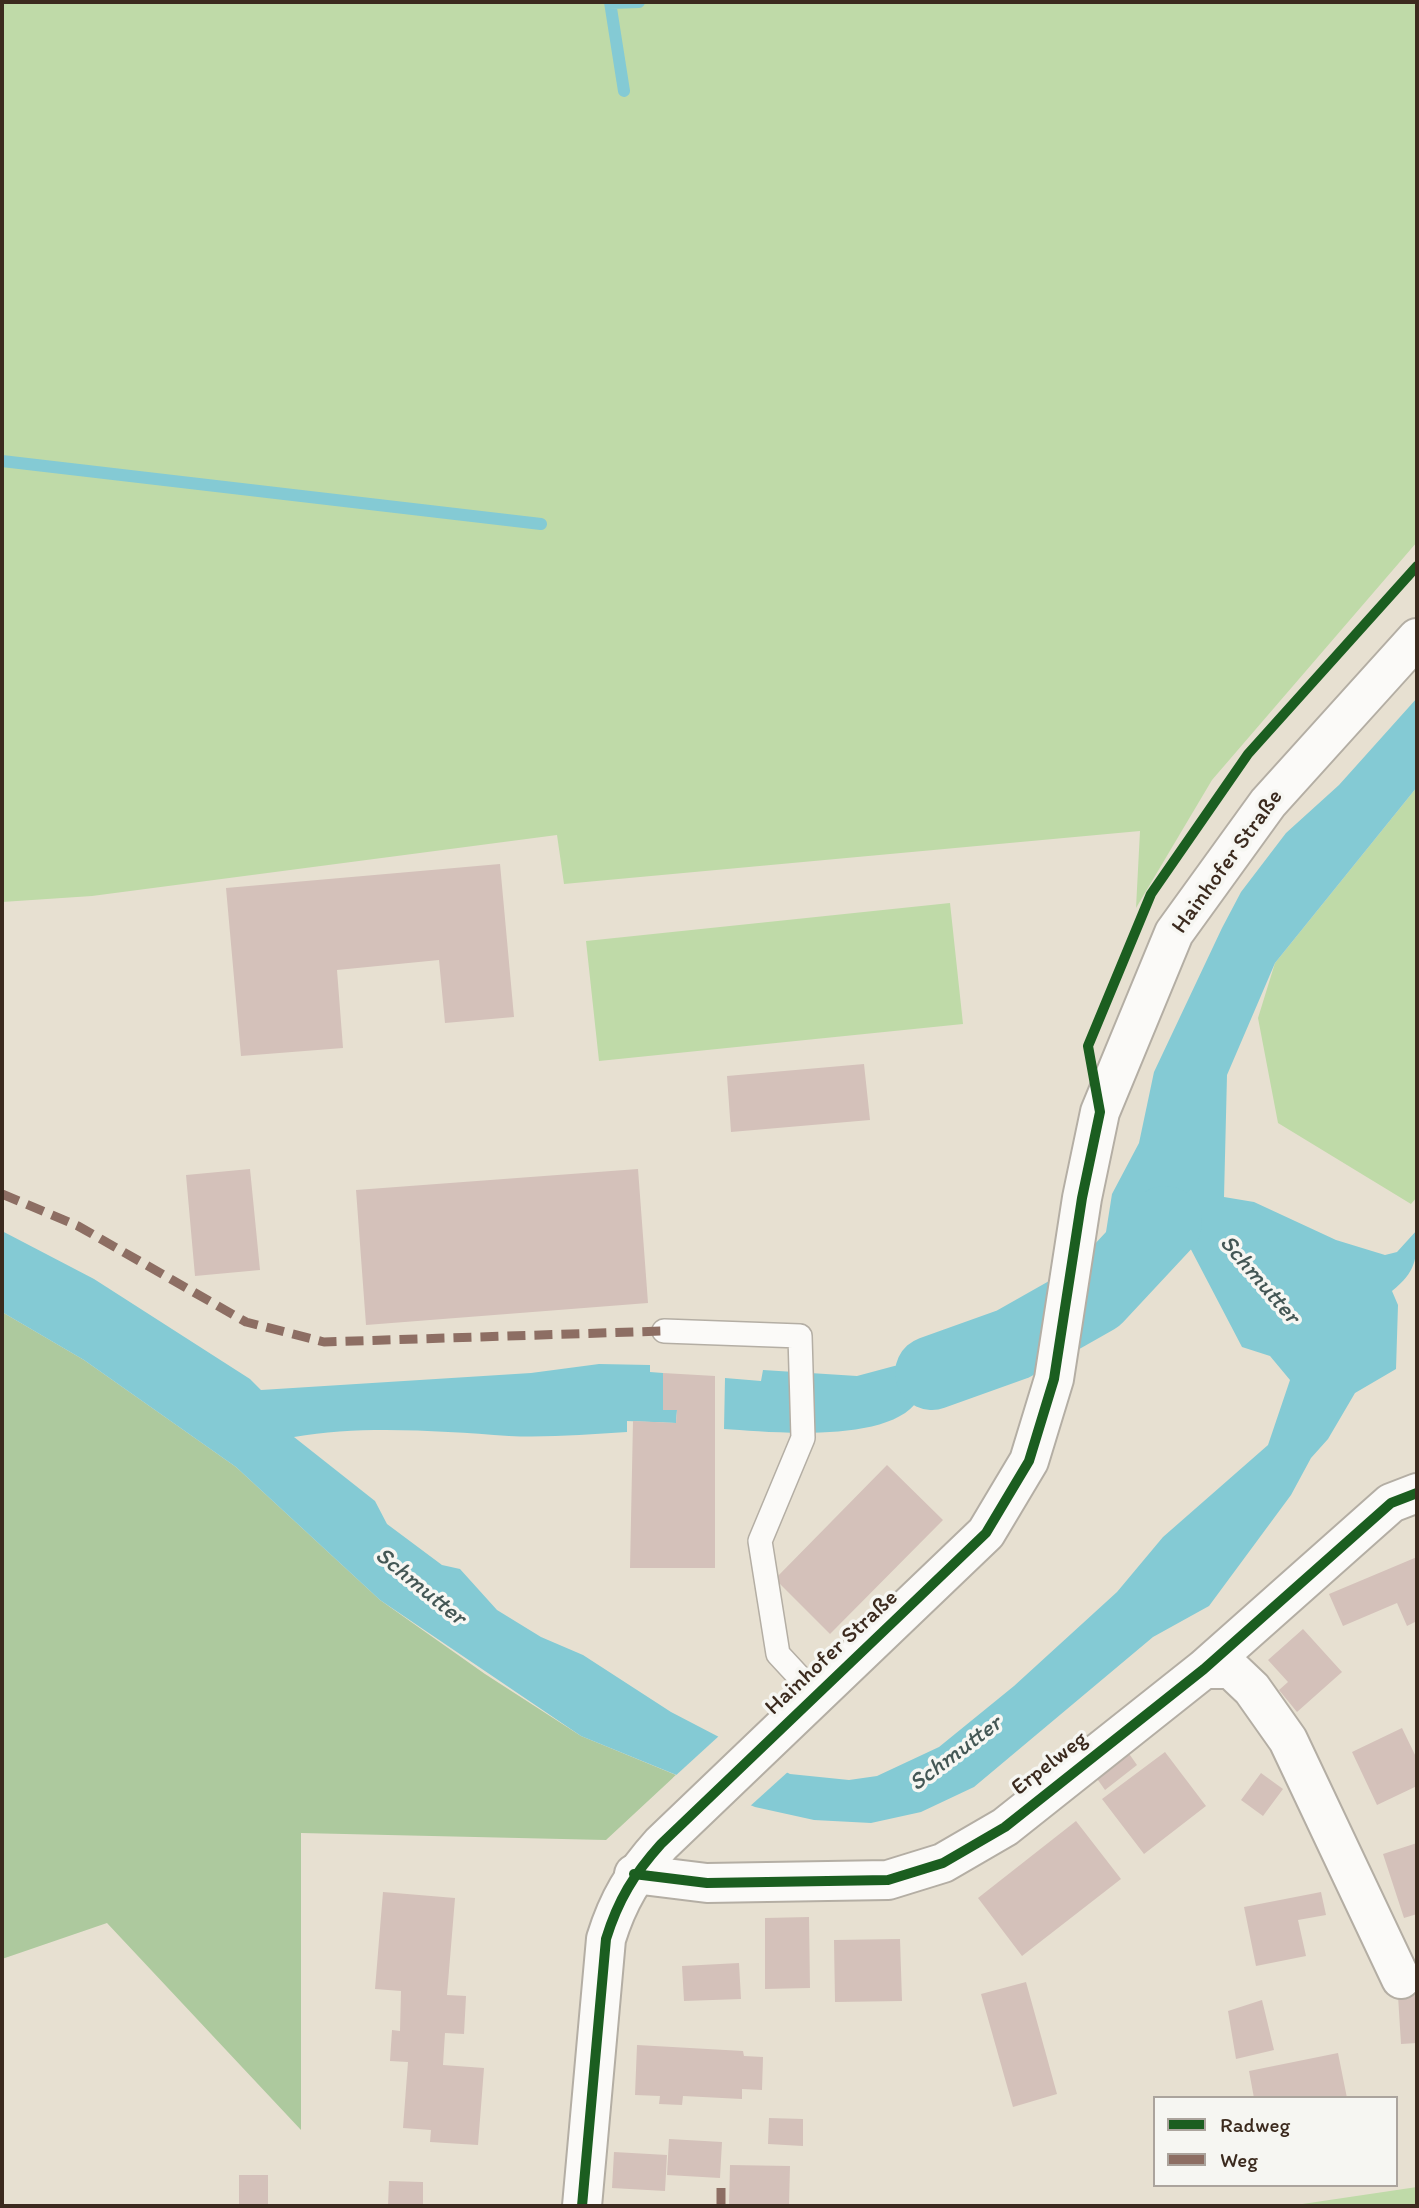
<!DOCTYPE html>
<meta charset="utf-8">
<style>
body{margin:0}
#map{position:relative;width:1419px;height:2208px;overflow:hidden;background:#e7e0d1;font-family:Itim,sans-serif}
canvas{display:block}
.frame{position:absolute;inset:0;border:4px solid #3b2a1e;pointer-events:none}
.legend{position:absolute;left:1153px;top:2096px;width:245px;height:91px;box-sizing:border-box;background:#f6f6f2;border:2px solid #aba49d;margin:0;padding:9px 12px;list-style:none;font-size:21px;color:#3b2a1e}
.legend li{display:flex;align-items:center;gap:14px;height:35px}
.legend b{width:35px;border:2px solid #aba49d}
</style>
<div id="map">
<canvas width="1419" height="2208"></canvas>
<div class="frame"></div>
<ul class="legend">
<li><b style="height:9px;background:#1b5e20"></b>Radweg</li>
<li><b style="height:9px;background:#8d6e63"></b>Weg</li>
</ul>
</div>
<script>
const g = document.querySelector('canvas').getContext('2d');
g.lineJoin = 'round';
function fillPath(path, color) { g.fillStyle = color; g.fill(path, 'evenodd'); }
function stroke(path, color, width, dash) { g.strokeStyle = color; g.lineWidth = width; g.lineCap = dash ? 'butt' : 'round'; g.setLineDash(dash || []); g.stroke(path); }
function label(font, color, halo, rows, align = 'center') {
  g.font = font + ' Itim,sans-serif'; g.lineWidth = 7; g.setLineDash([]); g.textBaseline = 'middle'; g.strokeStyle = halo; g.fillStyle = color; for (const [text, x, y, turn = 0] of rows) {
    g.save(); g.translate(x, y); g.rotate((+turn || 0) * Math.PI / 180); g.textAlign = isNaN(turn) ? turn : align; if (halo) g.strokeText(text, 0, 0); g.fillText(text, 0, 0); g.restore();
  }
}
const green = new Path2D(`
 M 2,2 L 1417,2 L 1417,542 L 1212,780 L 1136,908 L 1140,831 L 564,884 L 557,835 L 92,896 L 2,902 Z
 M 1417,787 L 1417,1197 L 1411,1204 L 1278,1123 L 1258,1018 L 1275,963 Z
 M 950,903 L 963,1024 L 599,1061 L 586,941 Z
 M 1417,2187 L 1417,2206 L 1289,2206 Z`);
const forest = new Path2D(`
 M 2,1312 L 84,1360 L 236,1467 L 380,1600 L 485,1674 L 581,1736 L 676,1775 L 606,1840 L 301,1833 L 301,2130 L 107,1923 L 2,1959 Z`);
const water = new Path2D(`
 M 1417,698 L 1417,787 L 1275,963 L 1227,1075 L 1224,1197 L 1254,1202 L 1336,1240 L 1385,1255 L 1397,1252 L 1417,1230 C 1417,1259 1416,1272 1392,1291 L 1398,1305 L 1396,1369 L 1355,1393 L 1328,1439 L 1311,1458 L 1291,1495 L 1209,1606 L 1153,1637 L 974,1787 L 921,1812 L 871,1823 L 814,1820 L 755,1807 L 581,1736 L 380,1600 L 236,1467 L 84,1360 L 2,1312 L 2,1231 L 94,1279 L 250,1379 L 261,1390 L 531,1373 L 599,1364 L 650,1365 L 650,1372 L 663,1373 L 663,1409 L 677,1410 L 676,1423 L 627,1421 L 627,1432 C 588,1434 548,1438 509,1436 C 439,1431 363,1425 294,1437 L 375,1501 L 387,1524 L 442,1565 L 460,1569 L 497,1610 L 541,1637 L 583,1655 L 671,1712 L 790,1774 L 849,1780 L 877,1776 L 939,1747 L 1014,1686 L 1117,1592 L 1163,1537 L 1268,1445 L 1290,1380 L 1270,1356 L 1242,1347 L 1186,1240 L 1091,1327 L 1112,1194 L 1139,1143 L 1154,1072 L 1222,928 L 1241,892 L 1286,833 L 1339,785 Z
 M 1025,1331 L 1021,1371 L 918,1400 C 890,1444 770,1432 724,1429 L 725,1378 L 761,1381 L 763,1370 L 857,1376 Z`);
const pier = new Path2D(`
 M 720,1735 L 790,1770 L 748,1808 L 673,1778 Z`);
const stream = new Path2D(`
 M 610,2 L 624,91
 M 610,3 L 639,2
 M 2,461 L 541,524`);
const river = new Path2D(`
 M 932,1373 L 1013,1344 L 1096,1297 L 1165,1223`);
const building = new Path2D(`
 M 500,864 L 514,1017 L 445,1023 L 439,960 L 337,970 L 343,1048 L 241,1056 L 226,888 Z
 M 864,1064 L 870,1120 L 731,1132 L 727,1076 Z
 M 250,1169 L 260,1270 L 195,1276 L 186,1175 Z
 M 638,1169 L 648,1303 L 366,1325 L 356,1190 Z
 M 663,1373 L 715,1376 L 715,1568 L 630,1568 L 633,1421 L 676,1423 L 677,1410 L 663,1410 Z
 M 887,1465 L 943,1520 L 830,1634 L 775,1579 Z
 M 1417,1557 L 1417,1621 L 1407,1626 L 1397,1603 L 1343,1626 L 1329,1594 Z
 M 1303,1629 L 1342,1672 L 1297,1712 L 1279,1690 L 1288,1682 L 1268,1660 Z
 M 1402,1728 L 1417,1759 L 1417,1786 L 1377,1805 L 1352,1752 Z
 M 1125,1748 L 1137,1765 L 1105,1790 L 1093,1773 Z
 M 1165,1752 L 1206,1806 L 1144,1854 L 1102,1799 Z
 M 1261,1773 L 1283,1789 L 1263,1816 L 1241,1800 Z
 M 1076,1821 L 1121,1879 L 1022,1956 L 978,1898 Z
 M 1417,1843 L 1417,1914 L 1404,1918 L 1383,1854 Z
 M 383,1892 L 455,1898 L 447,1995 L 466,1996 L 464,2034 L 445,2033 L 443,2065 L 484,2068 L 478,2145 L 430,2142 L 431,2130 L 403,2128 L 408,2062 L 390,2061 L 392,2030 L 400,2031 L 401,1991 L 375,1989 Z
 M 1321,1892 L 1326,1915 L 1298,1920 L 1306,1956 L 1256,1966 L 1244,1907 Z
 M 809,1917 L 810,1988 L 765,1989 L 765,1918 Z
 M 900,1939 L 902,2001 L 835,2002 L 834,1940 Z
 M 739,1963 L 741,1999 L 684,2001 L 682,1966 Z
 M 1026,1982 L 1057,2094 L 1013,2107 L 981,1994 Z
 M 1417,1994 L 1417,2043 L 1401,2044 L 1398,1996 Z
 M 1262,2000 L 1274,2050 L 1236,2059 L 1228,2011 Z
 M 637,2045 L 743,2051 L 744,2056 L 763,2057 L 762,2090 L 742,2089 L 742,2099 L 683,2096 L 682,2105 L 659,2104 L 660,2096 L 635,2095 Z
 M 1338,2053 L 1347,2098 L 1254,2098 L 1249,2071 Z
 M 769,2118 L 803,2119 L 803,2146 L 768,2144 Z
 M 669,2139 L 722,2142 L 720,2178 L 667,2175 Z
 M 614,2152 L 667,2155 L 665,2191 L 612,2188 Z
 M 730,2165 L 790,2166 L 789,2206 L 729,2206 Z
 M 239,2175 L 268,2175 L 268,2206 L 239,2206 Z
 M 389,2181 L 423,2182 L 423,2206 L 388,2206 Z`);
const lane = new Path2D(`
 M 664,1331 L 800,1336 L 803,1438 L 760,1541 L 778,1654 L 816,1695`);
const street = new Path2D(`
 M 1204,1669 L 1231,1669 L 1252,1689 L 1288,1740 L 1401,1979
 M 634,1874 L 707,1883 L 888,1880 L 943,1863 L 1005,1827 L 1204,1669 L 1391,1503 L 1417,1493`);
const secondary = new Path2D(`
 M 582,2206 L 606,1939 C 618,1900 634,1874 661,1844 L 986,1533 L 1029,1461 L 1054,1379 L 1082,1198 L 1100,1112 L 1174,933 L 1268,803 L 1417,638`);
const quiet = new Path2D(`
 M 2,1194 L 78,1226 L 246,1322 L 324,1342 L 664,1331
 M 721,2206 L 721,2184`);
const cycleway = new Path2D(`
 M 634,1874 L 707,1883 L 888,1880 L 943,1863 L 1005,1827 L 1204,1669 L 1391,1503 L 1417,1493
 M 582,2206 L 606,1939 C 618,1900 634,1874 661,1844 L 986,1533 L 1029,1461 L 1054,1379 L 1082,1198 L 1100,1112 L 1088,1046 L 1151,894 L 1248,754 L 1417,566`);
const streetNames = [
 ["Hainhofer Straße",1228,862,-54],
 ["Hainhofer Straße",832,1653,-43],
 ["Erpelweg",1050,1764,-38]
];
const waterNames = [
 ["Schmutter",1259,1280,49],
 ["Schmutter",420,1587,39],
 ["Schmutter",956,1754,-37]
];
fillPath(green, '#bfdaa8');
fillPath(forest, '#adc99e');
fillPath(water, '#84cad4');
fillPath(pier, '#e7e0d1');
stroke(stream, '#84cad4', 12);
stroke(river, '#84cad4', 74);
fillPath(building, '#d4c1ba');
stroke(lane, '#b4aea4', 26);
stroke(street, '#b4aea4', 42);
stroke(secondary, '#b4aea4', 42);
stroke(lane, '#fbfaf8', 23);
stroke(street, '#fbfaf8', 38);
stroke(secondary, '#fbfaf8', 38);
stroke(quiet, '#8d6e63', 9, [18, 9]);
stroke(cycleway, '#1b5e20', 10);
label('23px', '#3b2a1e', '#f6f6f2', streetNames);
label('italic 24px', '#445755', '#f6f6f2', waterNames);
</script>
